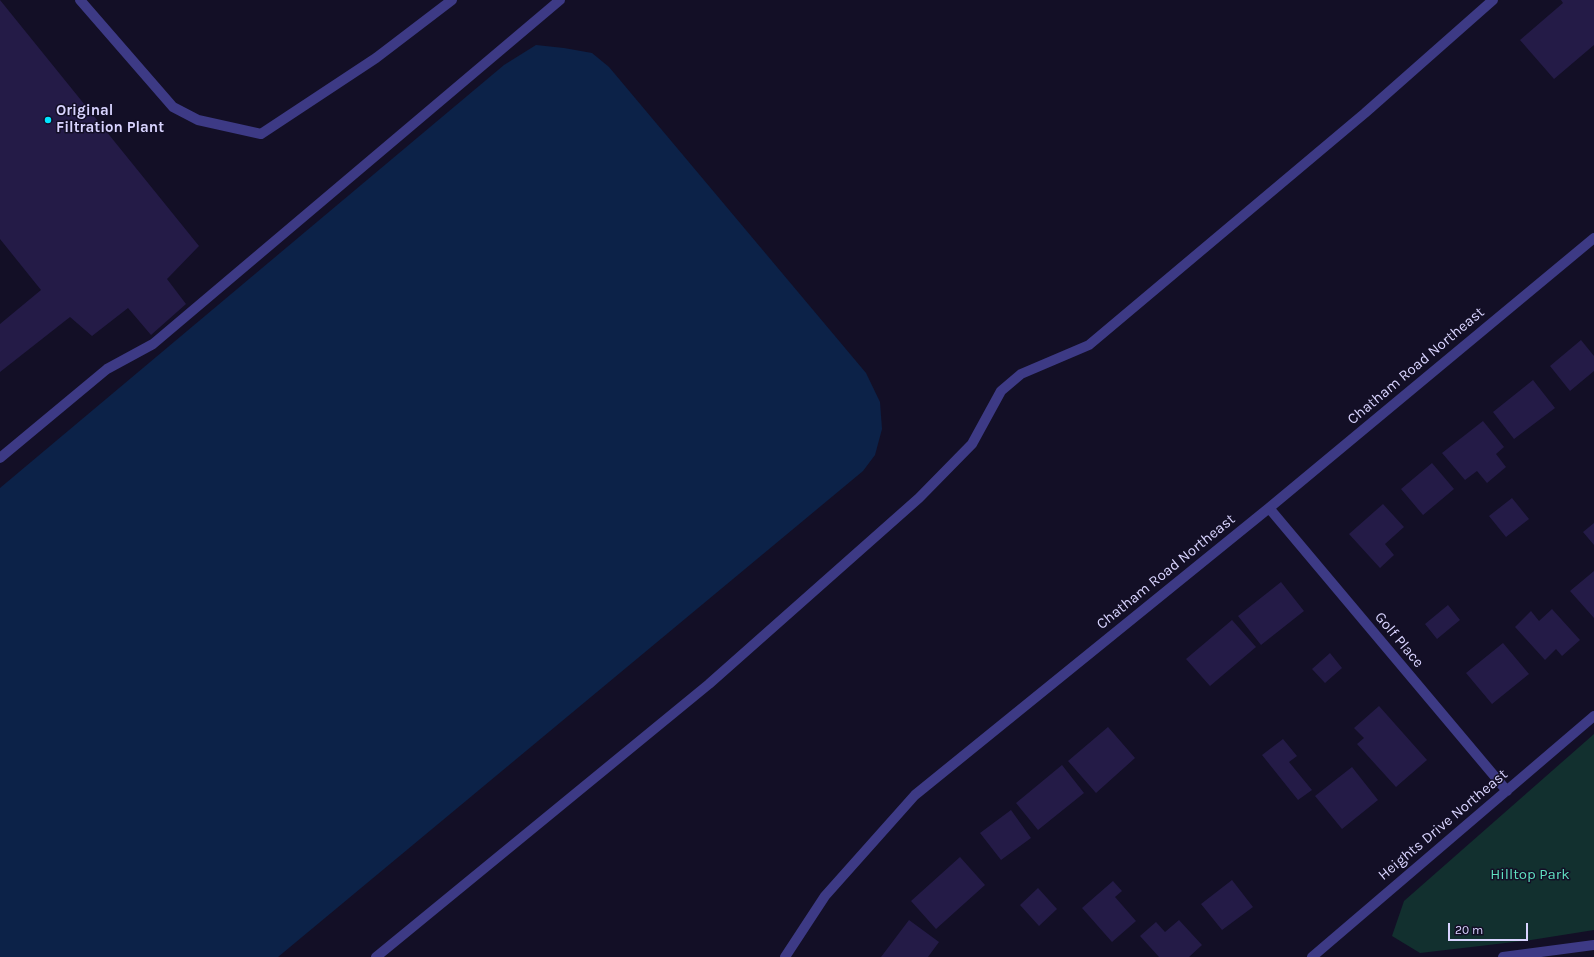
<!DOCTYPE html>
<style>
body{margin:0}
#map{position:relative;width:1594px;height:957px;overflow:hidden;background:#130f26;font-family:Karla,sans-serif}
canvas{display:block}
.scale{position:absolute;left:1448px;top:923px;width:80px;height:18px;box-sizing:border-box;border:2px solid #d9d4ff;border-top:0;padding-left:5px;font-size:12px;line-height:14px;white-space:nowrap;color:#d9d4ff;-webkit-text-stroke:3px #130f26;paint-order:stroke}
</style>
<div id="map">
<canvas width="1594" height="957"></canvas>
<div class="scale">20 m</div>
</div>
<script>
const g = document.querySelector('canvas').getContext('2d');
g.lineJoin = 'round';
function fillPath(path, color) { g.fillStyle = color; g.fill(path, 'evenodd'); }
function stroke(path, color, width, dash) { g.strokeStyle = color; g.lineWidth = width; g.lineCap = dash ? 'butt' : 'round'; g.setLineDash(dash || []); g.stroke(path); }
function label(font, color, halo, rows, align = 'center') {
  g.font = font + ' Karla,sans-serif'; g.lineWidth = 3; g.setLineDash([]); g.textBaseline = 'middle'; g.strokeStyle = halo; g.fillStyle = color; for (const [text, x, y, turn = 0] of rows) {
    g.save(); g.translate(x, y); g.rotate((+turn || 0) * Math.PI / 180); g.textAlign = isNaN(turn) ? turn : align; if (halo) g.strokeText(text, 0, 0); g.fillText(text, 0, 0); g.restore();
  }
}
const green = new Path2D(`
 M 1594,734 L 1594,930 L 1531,940 L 1420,953 L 1392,936 L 1404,901 Z`);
const water = new Path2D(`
 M 536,45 L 564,48 L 592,53 L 609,67 L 866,373 L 880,402 L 882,429 L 875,455 L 863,471 L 278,957 L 0,957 L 0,488 L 504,65 Z`);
const building = new Path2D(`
 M 0,0 L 199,246 L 167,279 L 186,304 L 151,335 L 128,308 L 92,336 L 70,317 L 0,372 L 0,324 L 41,290 L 0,239 Z
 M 1561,0 L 1594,0 L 1594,45 L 1554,79 L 1520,40 L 1563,3 Z
 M 1581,340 L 1594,356 L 1594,371 L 1570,391 L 1550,366 Z
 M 1533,380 L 1555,408 L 1514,439 L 1493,412 Z
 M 1483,421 L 1504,447 L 1496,454 L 1506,467 L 1487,483 L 1477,471 L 1465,480 L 1442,453 Z
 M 1432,463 L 1454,489 L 1423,515 L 1401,489 Z
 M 1512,498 L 1529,519 L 1506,537 L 1489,516 Z
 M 1383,504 L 1404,527 L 1385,544 L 1394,555 L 1380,568 L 1349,534 Z
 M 1594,523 L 1594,545 L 1583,532 Z
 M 1594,571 L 1594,618 L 1570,591 Z
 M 1281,582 L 1304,611 L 1261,645 L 1238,616 Z
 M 1448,605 L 1460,620 L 1437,639 L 1425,624 Z
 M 1552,609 L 1580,640 L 1562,656 L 1556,649 L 1545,660 L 1515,627 L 1531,611 L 1539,621 Z
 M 1232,620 L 1256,647 L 1210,686 L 1186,659 Z
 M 1503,643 L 1529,674 L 1492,704 L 1466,673 Z
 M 1330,653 L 1342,668 L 1325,683 L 1312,669 Z
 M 1379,706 L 1427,760 L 1396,787 L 1357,744 L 1364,738 L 1354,728 Z
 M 1108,727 L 1135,758 L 1096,793 L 1068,761 Z
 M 1283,739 L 1297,756 L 1289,762 L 1312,790 L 1298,800 L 1262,755 Z
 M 1062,765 L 1084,793 L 1038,830 L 1016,803 Z
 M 1352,767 L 1378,800 L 1342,829 L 1315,796 Z
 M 1011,810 L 1031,838 L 1001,860 L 980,833 Z
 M 960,857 L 985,885 L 936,929 L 911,901 Z
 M 1232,880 L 1253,907 L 1222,930 L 1201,904 Z
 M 1113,881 L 1122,891 L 1115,897 L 1136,921 L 1112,942 L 1082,908 Z
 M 1038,888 L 1057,909 L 1039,926 L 1020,905 Z
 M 909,920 L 939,942 L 928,957 L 881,957 Z
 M 1179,920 L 1202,945 L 1189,957 L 1159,957 L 1140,936 L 1156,922 L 1165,932 Z`);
const lane = new Path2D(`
 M 80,0 L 173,107 L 198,120 L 261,134 L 376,58 L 452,0
 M 0,458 L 107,369 L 153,344 L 560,0
 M 376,957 L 709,684 L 919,498 L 972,444 L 1001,391 L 1021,374 L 1089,345 L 1365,113 L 1493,0`);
const street = new Path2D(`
 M 1269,508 L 1507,791
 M 785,957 L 825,896 L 915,795 L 1269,508 L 1594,238
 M 1312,957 L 1594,716
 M 1503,957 L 1594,945`);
const markers = [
 [48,120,4,"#00e5ff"]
];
const poiNames = [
 ["Original",56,111],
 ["Filtration Plant",56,128]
];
const streetNames = [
 ["Chatham Road Northeast",1416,366,-40],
 ["Chatham Road Northeast",1166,572,-39],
 ["Golf Place",1399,640,50],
 ["Heights Drive Northeast",1443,825,-40]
];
const parkNames = [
 ["Hilltop Park",1530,875]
];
fillPath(green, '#12302f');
fillPath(water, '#0c2248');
fillPath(building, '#241b47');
stroke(lane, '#3d3a85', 10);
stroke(street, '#3d3a85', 10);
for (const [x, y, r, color] of markers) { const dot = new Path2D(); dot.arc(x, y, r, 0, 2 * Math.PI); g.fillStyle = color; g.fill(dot); stroke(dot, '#130f26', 1.5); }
label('bold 15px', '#d9d4ff', '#130f26', poiNames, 'left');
label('15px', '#d9d4ff', '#130f26', streetNames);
label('15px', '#5fe0c0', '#130f26', parkNames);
</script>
